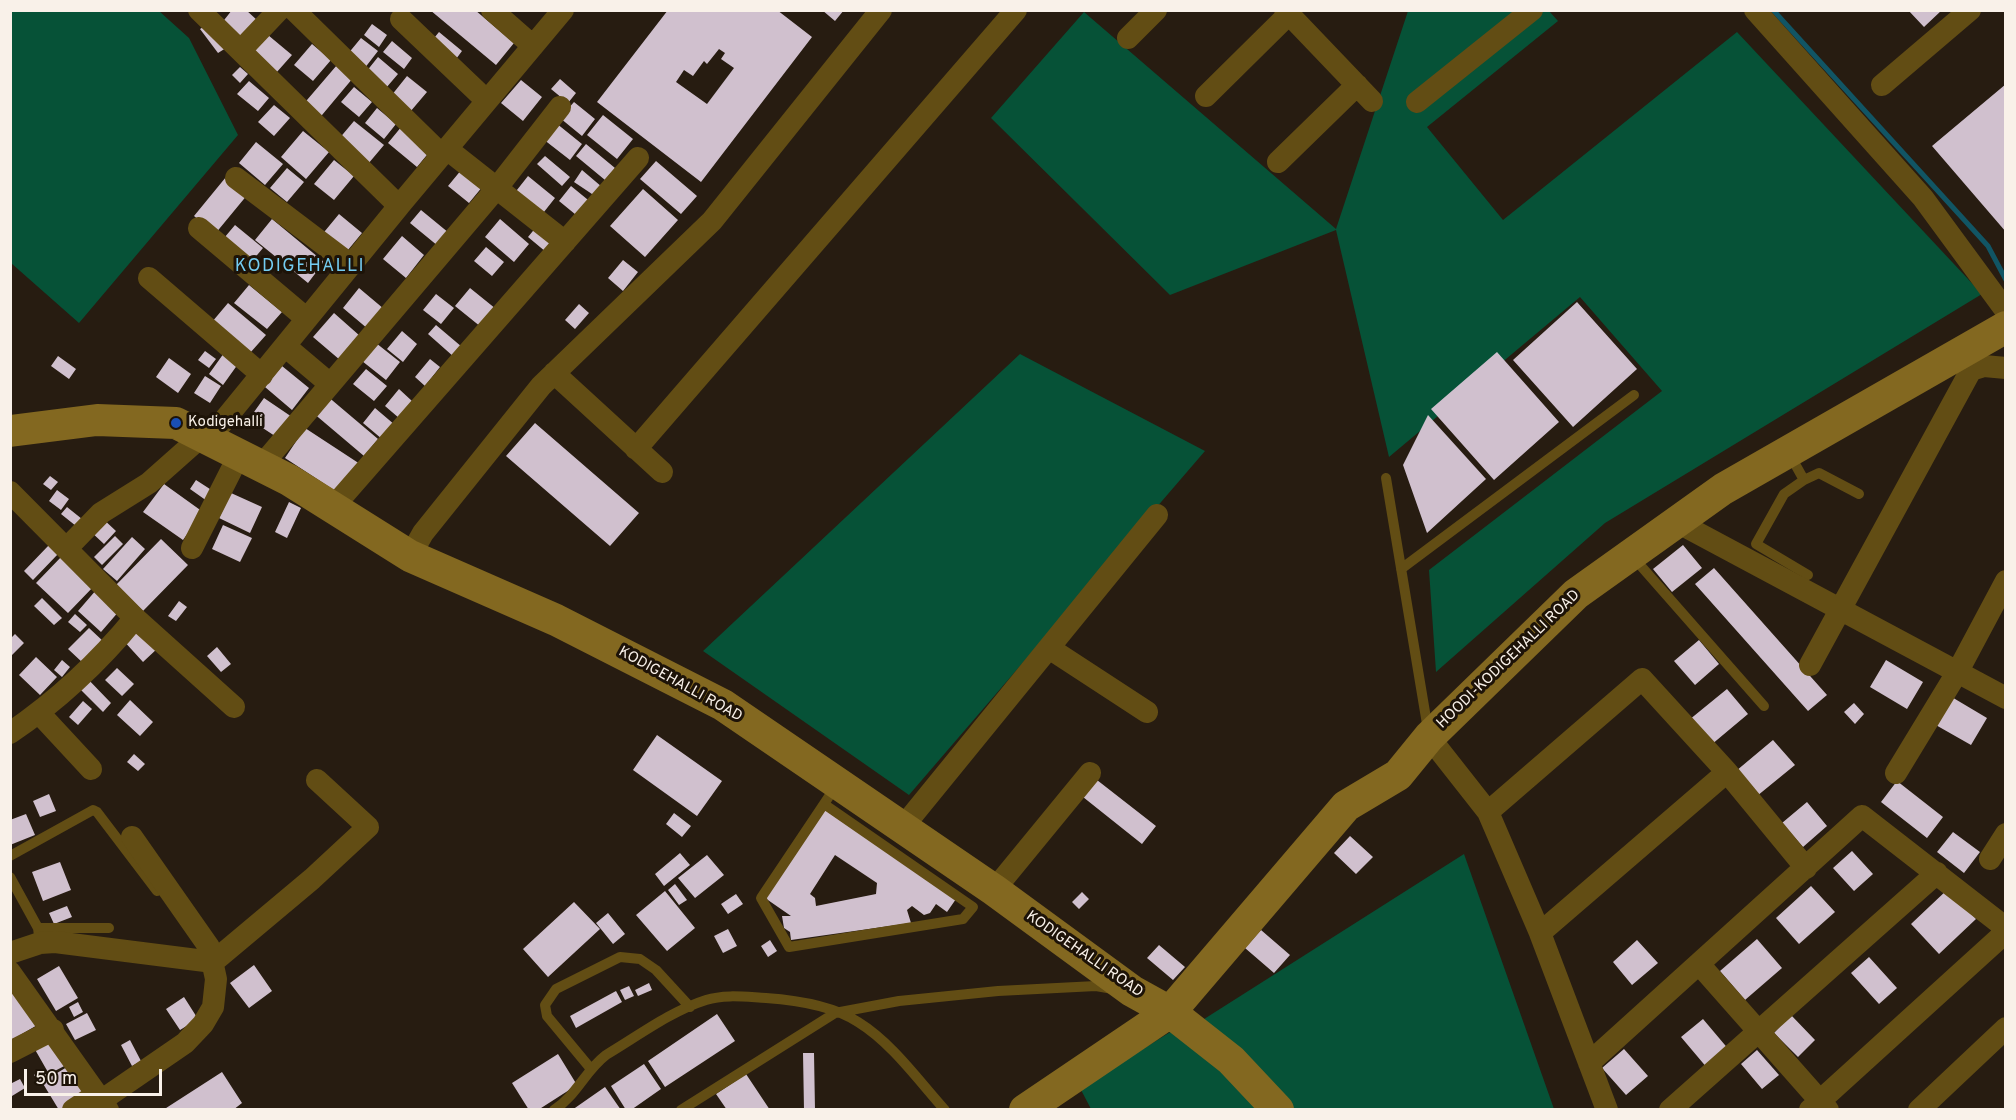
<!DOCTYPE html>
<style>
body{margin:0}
#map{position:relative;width:2016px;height:1120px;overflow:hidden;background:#271c11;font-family:Overpass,sans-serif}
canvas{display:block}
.frame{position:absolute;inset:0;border:12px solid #f9f1e9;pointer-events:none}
.scale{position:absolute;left:24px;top:1069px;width:138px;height:27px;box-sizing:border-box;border:3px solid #f9f1e9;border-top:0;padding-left:8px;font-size:18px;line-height:21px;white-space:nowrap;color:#f9f1e9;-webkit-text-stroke:4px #1d1308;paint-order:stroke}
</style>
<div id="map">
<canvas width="2016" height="1120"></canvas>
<div class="frame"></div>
<div class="scale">50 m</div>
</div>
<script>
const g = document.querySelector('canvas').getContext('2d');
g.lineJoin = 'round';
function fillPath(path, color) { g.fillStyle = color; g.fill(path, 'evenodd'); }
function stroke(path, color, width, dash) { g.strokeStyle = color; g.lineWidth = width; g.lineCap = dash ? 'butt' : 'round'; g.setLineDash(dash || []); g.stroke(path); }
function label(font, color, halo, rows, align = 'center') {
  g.font = font + ' Overpass,sans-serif'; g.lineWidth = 6; g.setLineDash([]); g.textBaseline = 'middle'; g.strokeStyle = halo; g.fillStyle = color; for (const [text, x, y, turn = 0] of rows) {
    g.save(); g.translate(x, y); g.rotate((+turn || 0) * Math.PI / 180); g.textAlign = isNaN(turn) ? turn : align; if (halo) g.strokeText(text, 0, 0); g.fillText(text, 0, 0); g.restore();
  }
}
const green = new Path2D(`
 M 11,10 L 159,11 L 189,38 L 238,135 L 79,323 L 11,263 Z
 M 1408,11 L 1549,11 L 1558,21 L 1427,127 L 1503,220 L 1737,32 L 1982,294 L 1605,523 L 1436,672 L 1429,570 L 1662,391 L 1580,297 L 1389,457 L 1336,230 L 1170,295 L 991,118 L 1084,12 L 1336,229 Z
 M 1020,354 L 1205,451 L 909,795 L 703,651 Z
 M 1464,854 L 1554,1109 L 1290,1109 L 1201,1021 Z
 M 1180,1026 L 1259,1109 L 1091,1109 L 1080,1088 Z`);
const stream = new Path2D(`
 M 1773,10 L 1988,246 L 2006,280`);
const building = new Path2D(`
 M 232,10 L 246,10 L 258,21 L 242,41 L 221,24 Z
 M 430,10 L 475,10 L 514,43 L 496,65 Z
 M 668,10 L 777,10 L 812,37 L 701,182 L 597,102 ZM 719,49 L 725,53 L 721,59 L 734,68 L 707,104 L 676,82 L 684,70 L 693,76 L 704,61 L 707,64 Z
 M 822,10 L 844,10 L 835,21 Z
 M 1908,10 L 1942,10 L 1924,27 Z
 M 208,24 L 226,48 L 218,53 L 200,29 Z
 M 372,24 L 387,35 L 379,47 L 364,35 Z
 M 439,32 L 462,51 L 453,63 L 430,43 Z
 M 268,35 L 292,55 L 276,73 L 252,54 Z
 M 361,38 L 378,51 L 364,69 L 347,55 Z
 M 392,41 L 412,58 L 404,69 L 383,52 Z
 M 312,44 L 331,60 L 313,81 L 294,65 Z
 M 378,57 L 398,74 L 386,88 L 366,72 Z
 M 337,65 L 353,78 L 317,121 L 301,107 Z
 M 240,67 L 248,74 L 240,83 L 232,75 Z
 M 407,76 L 427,92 L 410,112 L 391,96 Z
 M 560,79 L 576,93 L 568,103 L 551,89 Z
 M 521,80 L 542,97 L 523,121 L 501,103 Z
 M 249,81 L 269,98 L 258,111 L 237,94 Z
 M 2006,84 L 2006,232 L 1932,146 Z
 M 354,87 L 372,102 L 359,117 L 341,102 Z
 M 574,102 L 595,119 L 582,136 L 560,118 Z
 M 274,105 L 290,118 L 274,136 L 258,122 Z
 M 377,108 L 396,124 L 384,139 L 365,123 Z
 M 603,115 L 633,139 L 617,159 L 587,135 Z
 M 354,121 L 384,145 L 368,164 L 338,140 Z
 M 556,123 L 582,144 L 570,160 L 543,139 Z
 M 402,126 L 431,150 L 417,167 L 388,143 Z
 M 303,131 L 329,152 L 306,179 L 281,157 Z
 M 256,142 L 283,164 L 265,185 L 239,163 Z
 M 586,144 L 615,168 L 605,180 L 576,156 Z
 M 545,156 L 570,177 L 562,186 L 537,164 Z
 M 334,160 L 354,176 L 334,200 L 314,184 Z
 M 656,161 L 697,196 L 681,214 L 640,179 Z
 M 287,168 L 304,182 L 287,202 L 270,188 Z
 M 462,169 L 483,186 L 469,203 L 448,186 Z
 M 582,170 L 602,187 L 595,196 L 574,182 Z
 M 528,176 L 555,198 L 540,217 L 513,195 Z
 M 226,177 L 248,194 L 215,234 L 194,216 Z
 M 571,186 L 593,204 L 581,219 L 559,201 Z
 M 643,189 L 678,220 L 645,257 L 610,226 Z
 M 421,210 L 449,233 L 438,246 L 410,223 Z
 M 339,214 L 362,233 L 343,256 L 320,237 Z
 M 272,219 L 324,262 L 308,283 L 255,240 Z
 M 500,219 L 529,244 L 514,262 L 485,237 Z
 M 235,225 L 263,248 L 247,267 L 219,244 Z
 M 537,226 L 555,241 L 546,252 L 528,237 Z
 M 402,236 L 424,255 L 406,278 L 383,259 Z
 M 486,247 L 504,262 L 492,276 L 474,261 Z
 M 623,260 L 638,272 L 623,291 L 608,278 Z
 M 249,285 L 282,312 L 267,329 L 234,303 Z
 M 359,288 L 384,309 L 368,329 L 343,308 Z
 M 470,288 L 496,309 L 481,327 L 455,306 Z
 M 436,294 L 454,308 L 441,324 L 423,310 Z
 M 1577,302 L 1637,369 L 1573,427 L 1513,360 Z
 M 228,303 L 266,335 L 250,353 L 212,322 Z
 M 579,304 L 589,313 L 575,329 L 565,320 Z
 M 334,313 L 360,336 L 340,360 L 313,337 Z
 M 436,325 L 462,347 L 454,357 L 428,334 Z
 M 402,331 L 417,344 L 403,362 L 387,349 Z
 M 376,343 L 400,362 L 386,380 L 362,361 Z
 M 205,351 L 216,359 L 209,368 L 198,360 Z
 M 1497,352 L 1559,422 L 1494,480 L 1431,409 Z
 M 224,353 L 238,364 L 223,385 L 209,374 Z
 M 58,356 L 76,369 L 69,379 L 51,366 Z
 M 169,358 L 191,374 L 178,393 L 156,377 Z
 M 430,359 L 440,367 L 425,386 L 415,377 Z
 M 282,366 L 309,388 L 292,410 L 265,387 Z
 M 366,369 L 387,386 L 374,401 L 353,384 Z
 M 205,376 L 221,386 L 210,403 L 194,393 Z
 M 399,389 L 412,401 L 399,418 L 385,406 Z
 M 326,395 L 378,439 L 364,456 L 312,412 Z
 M 264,398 L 292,417 L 278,438 L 249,419 Z
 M 375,408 L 395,425 L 382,439 L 363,423 Z
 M 1428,415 L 1486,479 L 1427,533 L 1403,465 Z
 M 535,423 L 639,513 L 610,546 L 506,456 Z
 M 305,428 L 360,464 L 340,494 L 285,458 Z
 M 50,476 L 58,482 L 51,490 L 43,484 Z
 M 196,480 L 213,491 L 207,501 L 190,489 Z
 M 164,484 L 203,512 L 183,540 L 143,512 Z
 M 57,490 L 69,499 L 61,510 L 49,501 Z
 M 231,493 L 262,507 L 250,533 L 219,518 Z
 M 289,502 L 301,508 L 287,538 L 275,532 Z
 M 67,507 L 82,519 L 76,526 L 61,514 Z
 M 101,517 L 116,531 L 104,544 L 89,530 Z
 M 223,525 L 252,538 L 240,562 L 212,549 Z
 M 115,536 L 123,544 L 102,565 L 94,557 Z
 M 132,537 L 145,549 L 117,581 L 103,569 Z
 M 161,539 L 188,565 L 143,611 L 116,585 Z
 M 49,545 L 58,554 L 33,580 L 24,571 Z
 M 1683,545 L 1702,568 L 1672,592 L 1653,569 Z
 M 63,555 L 95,585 L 68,613 L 36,583 Z
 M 1714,568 L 1827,695 L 1808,711 L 1695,584 Z
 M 97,589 L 120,610 L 101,632 L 78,611 Z
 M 42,598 L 62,618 L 54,625 L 34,606 Z
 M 179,601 L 187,607 L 176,621 L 168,616 Z
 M 75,614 L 87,625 L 80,632 L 68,622 Z
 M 138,625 L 159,647 L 143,662 L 122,639 Z
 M 89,628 L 104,642 L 83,663 L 68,649 Z
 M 15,634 L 24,643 L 12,655 L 10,639 Z
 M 1699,640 L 1719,664 L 1695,685 L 1674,661 Z
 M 217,647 L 231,664 L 221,672 L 207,656 Z
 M 36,657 L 57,677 L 40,695 L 19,675 Z
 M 62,660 L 70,667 L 62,677 L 54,670 Z
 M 1886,660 L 1923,682 L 1907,709 L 1870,687 Z
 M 117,668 L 134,684 L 122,696 L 105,680 Z
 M 84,675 L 111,703 L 103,712 L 75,684 Z
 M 1727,689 L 1748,714 L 1711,745 L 1689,720 Z
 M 1950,696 L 1987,718 L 1971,745 L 1934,724 Z
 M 130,700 L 153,722 L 140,736 L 117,715 Z
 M 83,701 L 92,709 L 78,725 L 69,717 Z
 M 1854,703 L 1864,714 L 1855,724 L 1844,712 Z
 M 657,735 L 722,781 L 697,816 L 633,770 Z
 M 1773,740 L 1795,765 L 1757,796 L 1736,771 Z
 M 134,754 L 145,764 L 138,771 L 127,762 Z
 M 1097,780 L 1156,826 L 1142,844 L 1083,797 Z
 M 1897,781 L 1943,817 L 1927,838 L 1881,802 Z
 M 49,794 L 56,811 L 40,817 L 33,801 Z
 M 1807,802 L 1827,826 L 1803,847 L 1782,823 Z
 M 825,810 L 956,899 L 947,912 L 936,904 L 930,913 L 924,915 L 912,906 L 907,910 L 911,923 L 791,940 L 790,932 L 784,928 L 782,916 L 791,916 L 765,898 ZM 835,855 L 877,883 L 876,894 L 816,906 L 815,898 L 810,894 Z
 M 674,813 L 691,826 L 682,837 L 666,824 Z
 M 26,814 L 35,835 L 10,845 L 10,820 Z
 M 1953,832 L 1980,852 L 1964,873 L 1937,852 Z
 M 1350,836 L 1373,857 L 1356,874 L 1334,853 Z
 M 1852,851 L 1873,874 L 1854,891 L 1833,868 Z
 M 680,853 L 690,865 L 664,886 L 655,874 Z
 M 707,855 L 724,875 L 695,898 L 678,878 Z
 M 60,862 L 71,890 L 43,901 L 32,872 Z
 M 675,884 L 687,900 L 679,905 L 668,890 Z
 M 1811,886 L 1835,912 L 1799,944 L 1776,918 Z
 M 1948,889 L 1976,919 L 1939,954 L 1911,924 Z
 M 665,891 L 695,928 L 667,951 L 636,915 Z
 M 1082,892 L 1089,899 L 1079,909 L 1072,902 Z
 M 736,894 L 743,904 L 728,914 L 721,904 Z
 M 574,902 L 600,929 L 548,977 L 523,949 Z
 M 67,906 L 72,917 L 54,924 L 49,913 Z
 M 608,913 L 625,934 L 613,944 L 596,923 Z
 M 728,929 L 737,946 L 723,953 L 714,936 Z
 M 1261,930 L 1290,955 L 1274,973 L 1245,948 Z
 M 1757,939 L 1782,968 L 1745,1000 L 1720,971 Z
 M 770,940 L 777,951 L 768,957 L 761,946 Z
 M 1637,940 L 1658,963 L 1632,985 L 1613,962 Z
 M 1159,945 L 1185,967 L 1173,980 L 1147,958 Z
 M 1869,957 L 1897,988 L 1879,1004 L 1851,973 Z
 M 254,965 L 272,991 L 249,1008 L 230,983 Z
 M 59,966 L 78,998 L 56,1011 L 37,979 Z
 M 10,976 L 39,1024 L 10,1041 Z
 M 649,983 L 652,990 L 638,996 L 635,990 Z
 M 629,986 L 634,996 L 625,1000 L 620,990 Z
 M 616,991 L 622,1002 L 576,1028 L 570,1016 Z
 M 184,997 L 198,1019 L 180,1030 L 166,1009 Z
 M 78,1002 L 83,1012 L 74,1017 L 69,1007 Z
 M 87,1013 L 96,1030 L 75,1040 L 66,1024 Z
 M 717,1014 L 735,1041 L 665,1087 L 648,1061 Z
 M 1791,1015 L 1815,1040 L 1798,1057 L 1774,1033 Z
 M 1703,1019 L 1730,1051 L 1708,1069 L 1681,1037 Z
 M 54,1035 L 70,1063 L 49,1074 L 33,1046 Z
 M 130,1040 L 141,1061 L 132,1066 L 121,1045 Z
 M 1624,1049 L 1648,1076 L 1626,1095 L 1602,1068 Z
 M 1757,1050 L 1779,1075 L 1762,1089 L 1741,1064 Z
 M 803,1053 L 814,1053 L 815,1110 L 804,1110 Z
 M 558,1054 L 577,1085 L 538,1110 L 529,1110 L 512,1083 Z
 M 644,1064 L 661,1089 L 631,1110 L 626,1110 L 611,1086 Z
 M 67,1067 L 87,1099 L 70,1110 L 59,1110 L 42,1082 Z
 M 42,1069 L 48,1077 L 39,1082 L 34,1075 Z
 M 222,1072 L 242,1103 L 233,1110 L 163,1110 Z
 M 746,1074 L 770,1110 L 727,1110 L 716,1094 Z
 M 20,1079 L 25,1088 L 12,1096 L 10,1084 Z
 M 605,1087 L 621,1110 L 572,1110 Z`);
const lane = new Path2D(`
 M 1790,455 L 1804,480 L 1819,473 L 1859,494
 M 1386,478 L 1428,730
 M 1804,480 L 1784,494 L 1756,544 L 1808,575
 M 1633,557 L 1764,706
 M 1401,569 L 1634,395
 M 824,804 L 973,907 L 963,919 L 789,947 L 761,898 L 836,786
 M 10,856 L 93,810 L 97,812 L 157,891
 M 10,877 L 38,928 L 40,943
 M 38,928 L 109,928
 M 591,1069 L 547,1016 L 545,1005 L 556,989 L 620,957 L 640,959 L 656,970 L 690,1007
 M 554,1110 C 577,1095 585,1071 606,1055 C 638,1036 671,1011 706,1000 C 725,994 746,997 766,998 C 795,1000 833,1006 858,1022 C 892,1043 918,1080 945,1110
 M 681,1110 L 835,1013 L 899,1001 L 998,991 L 1096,986 L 1113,989`);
const street = new Path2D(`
 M 199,10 L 399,206 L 208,440
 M 294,10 L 442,155
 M 492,10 L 533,46
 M 1285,10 L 1372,101
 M 1755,10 L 1923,198 L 2006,311
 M 401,19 L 487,101
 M 1128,38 L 1156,10
 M 241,50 L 279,10
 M 1882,85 L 1970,10
 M 1206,96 L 1289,14
 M 1417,102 L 1532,10
 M 447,149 L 565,242
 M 1278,162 L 1357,85
 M 236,178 L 351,265
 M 399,206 L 563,10
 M 199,228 L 307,319
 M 149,278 L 262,375
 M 285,346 L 330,384
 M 554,373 L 662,472
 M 636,449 L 1016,10
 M 261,466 L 496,189 L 560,107
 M 10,492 L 135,618 C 99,662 57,701 10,733
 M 334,506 L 638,158
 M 1677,522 L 2006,698
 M 67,548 L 101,513 L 149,483 L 202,436
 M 192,548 L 239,455
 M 410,556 L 423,533 L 541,386 L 712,221 L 881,10
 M 135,618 L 234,707
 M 1049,648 L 1147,712
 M 1810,665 L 1971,370 L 1984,366 L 2006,368
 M 40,714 L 91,769
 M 1429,737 L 1488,812 L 1540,933 L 1607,1110
 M 1896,773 L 1958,671 L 2006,581
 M 1488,812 L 1642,679 L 1727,772 L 1806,868
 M 902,828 L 1157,515
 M 1990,859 L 2006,834
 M 994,890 L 1090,773
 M 1540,933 L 1727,772
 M 10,953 L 40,943 L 55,942 L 213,962 L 312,879 L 368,827 L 317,780
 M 1699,964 L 1828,1110
 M 10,972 L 108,1110
 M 10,1052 L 53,1030
 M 1589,1063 L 1862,816 L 2006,928
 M 102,1100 L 185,1043 L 203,1024 L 213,1007 L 216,979 L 209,947 L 132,837
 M 73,1110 L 97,1094
 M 1670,1110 L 1937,873
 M 1810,1110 L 2006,932
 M 1919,1110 L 2006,1028`);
const secondary = new Path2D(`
 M 10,431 L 97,420 L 176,423 L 289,480 L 410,556 L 556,620 L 723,705 L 994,890 L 1132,991 L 1170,1012 L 1231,1060 L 1278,1110
 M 1025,1110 L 1170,1012 L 1346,806 L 1398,775 L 1429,737 L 1576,594 L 1723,489 L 2006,327`);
const markers = [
 [176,423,6,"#1a4fb4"]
];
const poiNames = [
 ["Kodigehalli",188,423]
];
const streetNames = [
 ["HOODI-KODIGEHALLI ROAD",1509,660,-44],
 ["KODIGEHALLI ROAD",680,685,29],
 ["KODIGEHALLI ROAD",1084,955,35]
];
const quarterNames = [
 ["KODIGEHALLI",300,267]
];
fillPath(green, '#065237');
stroke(stream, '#115564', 5);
fillPath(building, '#d0c0ce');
stroke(lane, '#624d14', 10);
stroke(street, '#624d14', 22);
stroke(secondary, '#836820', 32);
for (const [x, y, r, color] of markers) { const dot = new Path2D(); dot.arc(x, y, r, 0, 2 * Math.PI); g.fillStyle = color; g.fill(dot); stroke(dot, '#1d1308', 2); }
label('15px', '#f9f1e9', '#1d1308', poiNames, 'left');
label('15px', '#f9f1e9', '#1d1308', streetNames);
g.letterSpacing = '1.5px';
label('18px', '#74cdf2', '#1d1308', quarterNames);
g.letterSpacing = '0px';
</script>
